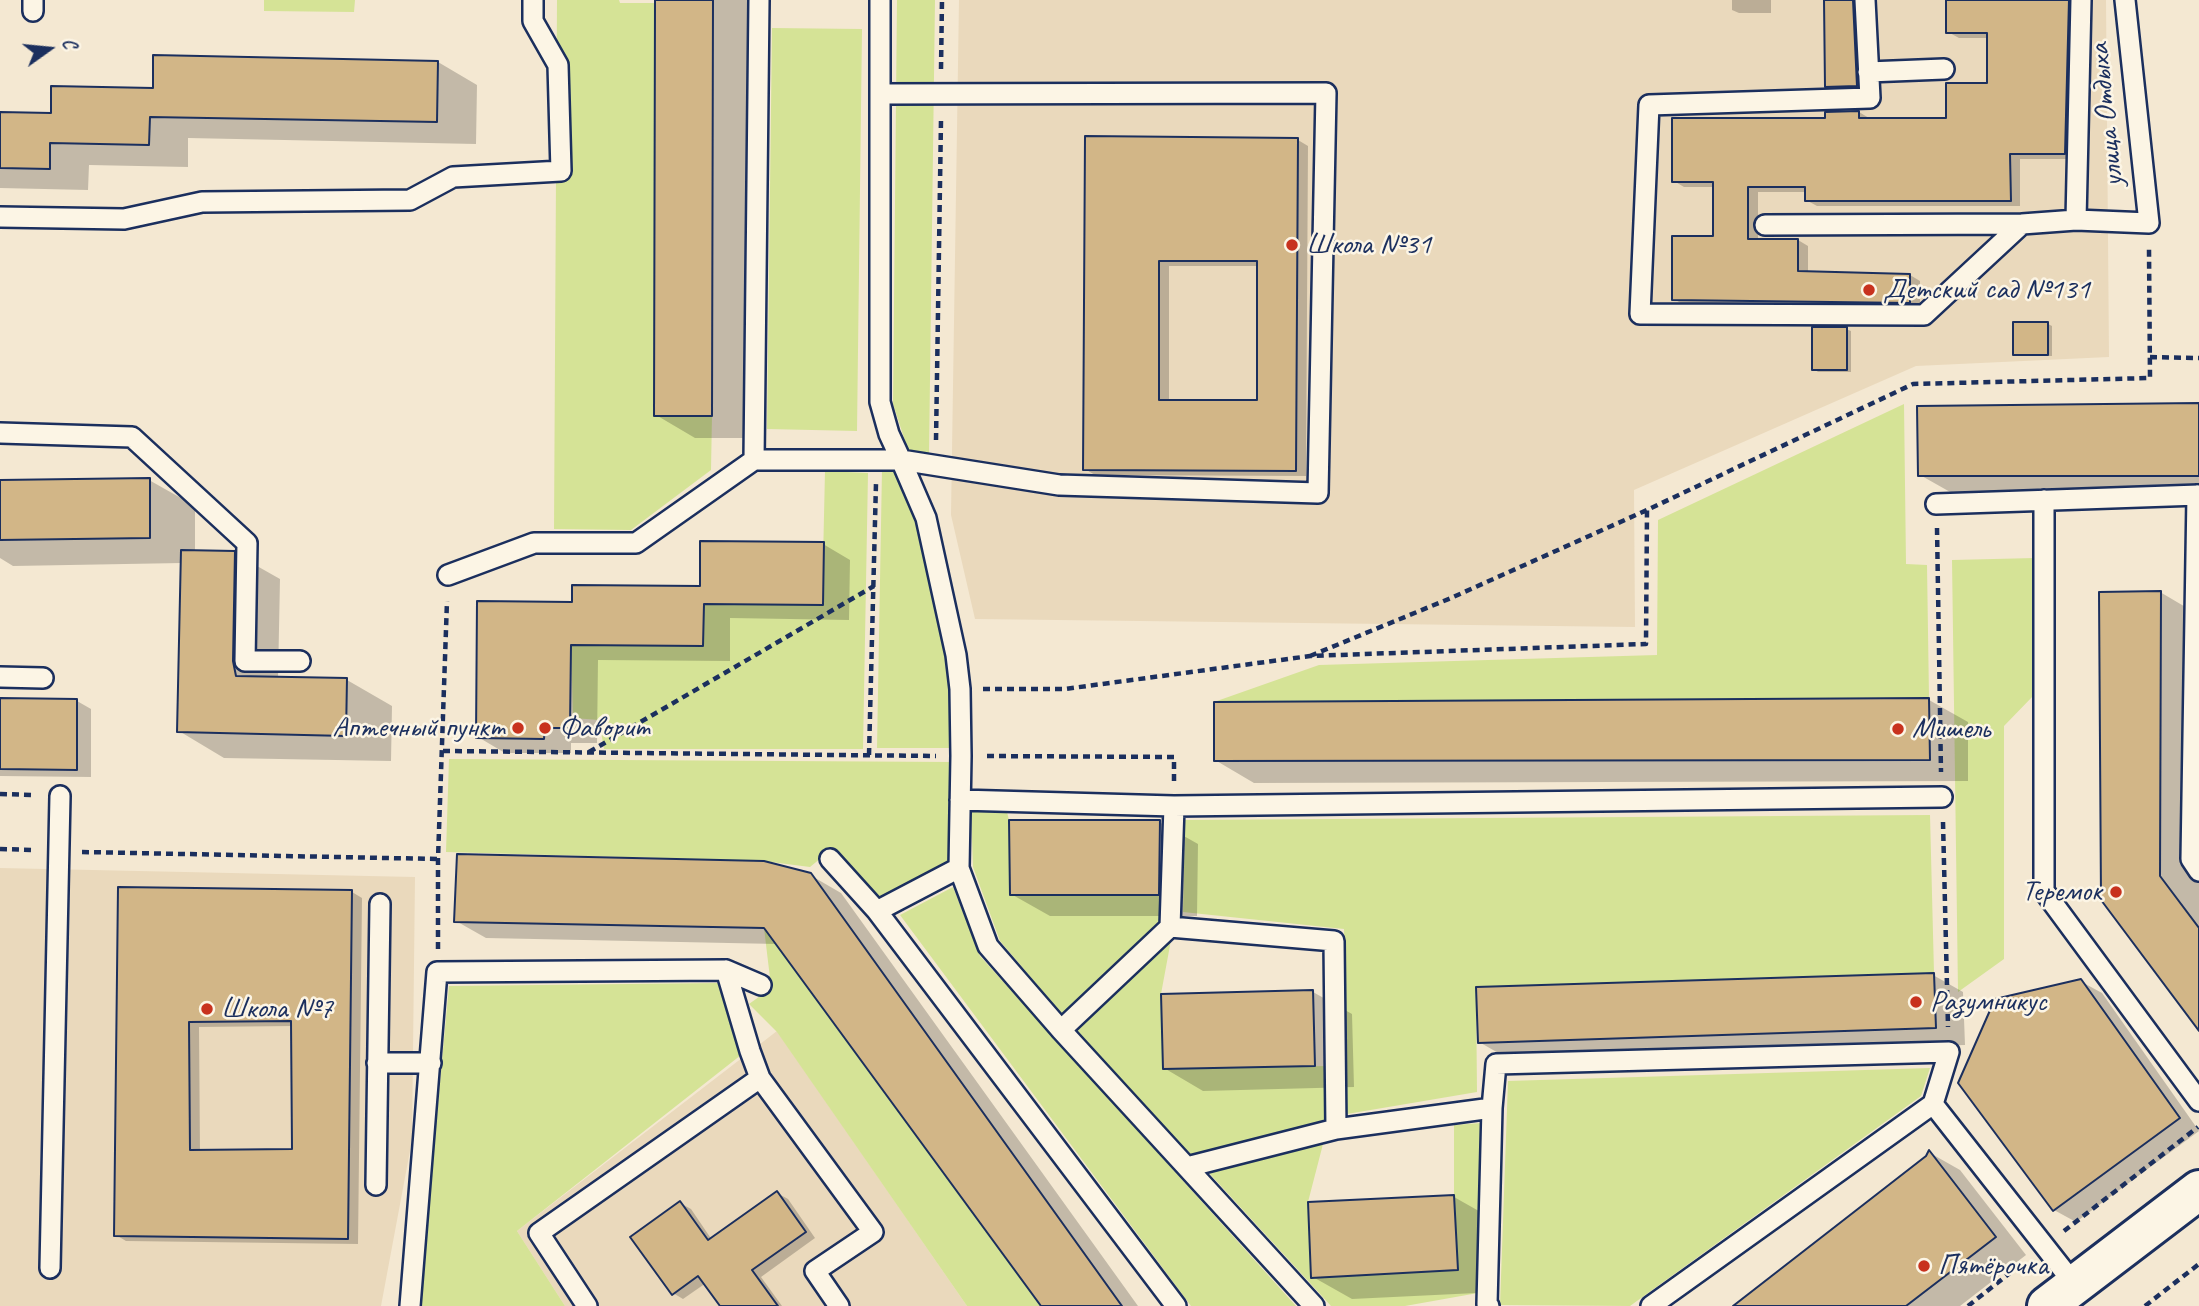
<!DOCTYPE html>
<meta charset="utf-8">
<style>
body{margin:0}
#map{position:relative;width:2199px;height:1306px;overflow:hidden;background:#f4e8d2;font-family:Caveat,sans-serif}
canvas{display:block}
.north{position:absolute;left:14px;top:14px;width:70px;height:70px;-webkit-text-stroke:5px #fcf5e5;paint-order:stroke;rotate:75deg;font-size:19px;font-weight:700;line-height:28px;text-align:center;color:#1b2f5e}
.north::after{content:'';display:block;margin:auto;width:24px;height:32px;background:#1b2f5e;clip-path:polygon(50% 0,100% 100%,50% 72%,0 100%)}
</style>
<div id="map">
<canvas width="2199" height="1306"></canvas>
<div class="north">С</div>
</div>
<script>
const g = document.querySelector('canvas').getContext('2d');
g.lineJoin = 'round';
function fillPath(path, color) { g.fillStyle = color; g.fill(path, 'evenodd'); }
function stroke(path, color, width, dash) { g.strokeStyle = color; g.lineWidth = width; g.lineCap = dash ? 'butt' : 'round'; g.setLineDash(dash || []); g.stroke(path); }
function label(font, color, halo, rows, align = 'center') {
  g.font = font + ' Caveat,sans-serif'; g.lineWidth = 5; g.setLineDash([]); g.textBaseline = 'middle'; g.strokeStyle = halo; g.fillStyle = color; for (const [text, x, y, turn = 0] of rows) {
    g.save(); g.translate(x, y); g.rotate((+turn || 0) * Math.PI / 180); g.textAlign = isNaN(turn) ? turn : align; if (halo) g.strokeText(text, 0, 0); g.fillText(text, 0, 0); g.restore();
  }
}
const built = new Path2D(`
 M 959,0 L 2106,0 L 2109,357 L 1916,366 L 1634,490 L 1635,627 L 975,619 L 951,515 Z
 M 0,868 L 415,877 L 412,1140 L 381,1306 L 0,1306 Z
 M 777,1031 L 967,1306 L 565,1306 L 517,1231 Z`);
const green = new Path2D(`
 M 264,0 L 355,0 L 354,12 L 264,11 Z
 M 557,0 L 619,0 L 620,3 L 655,3 L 654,416 L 712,416 L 711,470 L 631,530 L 554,529 Z
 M 897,0 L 935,0 L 929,455 L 908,450 L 893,404 Z
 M 772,28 L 862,29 L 857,431 L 767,429 Z
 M 1904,404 L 1906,564 L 1927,565 L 1929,698 L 1214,702 L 1319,665 L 1657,655 L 1658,520 Z
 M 882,469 L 895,470 L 919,522 L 949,657 L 951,748 L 877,748 Z
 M 825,471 L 868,473 L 863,749 L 604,749 L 599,720 L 573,718 L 571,645 L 703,646 L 704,603 L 822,605 Z
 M 2035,558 L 2034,695 L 2004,726 L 2004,959 L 1958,992 L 1952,560 Z
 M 449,759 L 952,762 L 951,864 L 879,900 L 832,849 L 810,867 L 763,861 L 446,852 Z
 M 971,812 L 1007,812 L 1009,820 L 1010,894 L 1160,895 L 1160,920 L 1062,1014 L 1000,941 L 973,867 Z
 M 1930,815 L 1934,973 L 1476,988 L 1477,1092 L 1347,1114 L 1344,929 L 1183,912 L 1185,820 Z
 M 953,887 L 980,956 L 1296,1306 L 1191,1306 L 900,915 Z
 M 764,928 L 1041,1306 L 967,1306 L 777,1032 L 749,1004 L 763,994 L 770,978 Z
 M 1171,940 L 1161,994 L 1163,1069 L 1327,1066 L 1328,1122 L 1189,1158 L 1074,1030 Z
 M 719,983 L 741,1055 L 517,1231 L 565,1306 L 419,1306 L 449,986 Z
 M 1930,1068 L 1921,1096 L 1630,1306 L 1500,1305 L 1508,1081 Z
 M 1481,1123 L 1478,1293 L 1405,1306 L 1331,1306 L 1209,1173 L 1323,1144 L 1308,1202 L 1312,1278 L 1458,1270 L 1454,1195 L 1454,1125 Z`);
const shadow = new Path2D(`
 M 657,0 L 751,0 L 750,438 L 695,438 L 656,415 Z
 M 1732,0 L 1771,0 L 1771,13 L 1739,13 L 1732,10 Z
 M 1826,0 L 1860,0 L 1863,89 L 1833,90 L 1826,86 Z
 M 1948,0 L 2079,0 L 2075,159 L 2020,159 L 2020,206 L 1817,206 L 1806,200 L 1806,192 L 1758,192 L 1758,241 L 1798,240 L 1808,246 L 1808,273 L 1910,275 L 1920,281 L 1920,308 L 1684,305 L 1674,299 L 1715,238 L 1715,187 L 1684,187 L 1674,181 L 1826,120 L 1859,112 L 1869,118 L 1948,120 L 1989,84 L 1989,38 L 1959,38 L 1948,32 Z
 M 438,62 L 477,85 L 476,144 L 188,138 L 188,167 L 89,165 L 88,190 L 0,188 L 0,114 L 53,115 L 154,89 Z
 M 1087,138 L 1298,140 L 1308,146 L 1306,476 L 1095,475 L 1085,469 ZM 1169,266 L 1258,266 L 1259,401 L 1169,401 Z
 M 2048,324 L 2052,326 L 2052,356 L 2020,356 L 2015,354 Z
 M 1846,329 L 1851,331 L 1851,372 L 1818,372 L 1814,369 Z
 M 2199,404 L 2199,497 L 1959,497 L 1920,475 Z
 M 149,480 L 195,506 L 195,552 L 234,553 L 280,579 L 278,679 L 347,680 L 392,706 L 391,761 L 224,758 L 179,731 L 182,563 L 13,566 L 0,558 L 0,482 Z
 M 823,544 L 850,560 L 849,620 L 730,618 L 730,661 L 598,660 L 597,743 L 571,743 L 571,753 L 505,753 L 478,737 L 574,604 L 701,588 Z
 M 2160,592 L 2199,615 L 2199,1028 L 2103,899 Z
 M 0,699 L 77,701 L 91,709 L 91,777 L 0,776 Z
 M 1929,700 L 1968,722 L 1968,781 L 1254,783 L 1215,760 Z
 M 1159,822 L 1198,844 L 1197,916 L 1050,916 L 1011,894 Z
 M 810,875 L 841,893 L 1138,1306 L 1043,1306 L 777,944 L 486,938 L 456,921 Z
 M 120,889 L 352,892 L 362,898 L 358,1244 L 126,1241 L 116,1235 ZM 293,1026 L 294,1151 L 200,1152 L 199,1027 Z
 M 1933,975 L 1963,992 L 1965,1045 L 1509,1059 L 1479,1042 Z
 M 2080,981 L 2102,993 L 2199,1131 L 2076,1222 L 2054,1210 L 1960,1083 Z
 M 1313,992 L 1352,1014 L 1354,1087 L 1203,1091 L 1164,1068 Z
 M 1930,1153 L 1960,1170 L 2026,1255 L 1960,1306 L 1736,1306 L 1928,1157 Z
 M 777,1193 L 788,1199 L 815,1238 L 761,1277 L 782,1306 L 722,1306 L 706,1283 L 683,1299 L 673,1293 L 680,1203 L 691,1209 L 712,1240 Z
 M 1454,1197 L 1493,1219 L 1497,1292 L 1352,1299 L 1313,1277 Z`);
const building = new Path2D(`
 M 655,0 L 713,0 L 712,416 L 654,416 Z
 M 1824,0 L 1853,0 L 1857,86 L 1825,87 Z
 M 1946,0 L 2069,0 L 2065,154 L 2010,154 L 2011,201 L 1805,201 L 1805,187 L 1748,187 L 1748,239 L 1798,239 L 1798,271 L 1910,274 L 1910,303 L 1672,300 L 1672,236 L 1713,236 L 1713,182 L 1672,182 L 1672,118 L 1825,118 L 1825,112 L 1859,111 L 1859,118 L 1946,118 L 1946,83 L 1987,83 L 1987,33 L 1946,33 Z
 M 153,55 L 438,61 L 437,122 L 150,117 L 149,145 L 50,143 L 50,169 L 0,168 L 0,112 L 51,113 L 51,86 L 153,88 Z
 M 1085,136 L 1298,138 L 1296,471 L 1083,470 ZM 1159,261 L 1257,261 L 1257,400 L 1159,400 Z
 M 2013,322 L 2048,322 L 2048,355 L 2013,355 Z
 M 1812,327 L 1847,327 L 1847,370 L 1812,370 Z
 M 2199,403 L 2199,476 L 1918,476 L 1917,406 Z
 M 150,478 L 150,538 L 0,540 L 0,480 Z
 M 700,541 L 824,542 L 823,605 L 704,604 L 703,646 L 571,645 L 570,728 L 545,728 L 544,739 L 476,738 L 477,601 L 572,602 L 572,585 L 700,586 Z
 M 181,550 L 235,551 L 233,661 L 236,676 L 347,678 L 346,736 L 177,732 Z
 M 2161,591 L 2160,876 L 2199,928 L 2199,1031 L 2101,900 L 2099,592 Z
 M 0,698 L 77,699 L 77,770 L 0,769 Z
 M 1929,698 L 1930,760 L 1214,761 L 1214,702 Z
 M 1009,820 L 1160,820 L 1159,895 L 1010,895 Z
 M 457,854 L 764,861 L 811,873 L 1122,1306 L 1041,1306 L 764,928 L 454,922 Z
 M 118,887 L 352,890 L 348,1239 L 114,1236 ZM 291,1021 L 292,1149 L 190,1150 L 189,1022 Z
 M 1934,973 L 1936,1028 L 1478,1043 L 1476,987 Z
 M 2081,979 L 2180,1118 L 2053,1211 L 1958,1083 L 1995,999 Z
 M 1313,990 L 1315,1066 L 1163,1069 L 1161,994 Z
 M 1929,1150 L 1996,1237 L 1906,1306 L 1733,1306 L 1926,1156 Z
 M 777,1191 L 806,1232 L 752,1270 L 778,1306 L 720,1306 L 698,1276 L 672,1295 L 630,1237 L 680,1201 L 708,1240 Z
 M 1454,1195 L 1458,1270 L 1311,1278 L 1308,1202 Z`);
const path = new Path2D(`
 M 941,69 L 942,0
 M 2150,357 L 2199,358
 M 936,440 L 941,120
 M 1937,528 L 1941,772
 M 1310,656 L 1451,598 L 1647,510 L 1913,384 L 2150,378 L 2149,249
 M 983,689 L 1065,689 L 1310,656 L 1646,644 L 1647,510
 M 443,751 L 936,756
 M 589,752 L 874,586
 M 869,755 L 876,483
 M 987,756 L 1174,757 L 1174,781
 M 0,794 L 34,795
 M 1943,822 L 1948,1027
 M 0,849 L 35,850
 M 82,852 L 438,859
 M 438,949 L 438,859 L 447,601
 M 2064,1231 L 2198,1127
 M 1968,1306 L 2024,1262
 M 2145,1306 L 2199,1264`);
const lane = new Path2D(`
 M 880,0 C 880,134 880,268 880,402 L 889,434 L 901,460 L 1059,485 L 1318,493 L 1326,93 L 880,94
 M 2081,0 L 2076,220 L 2149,223 L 2125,0
 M 33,11 L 33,0
 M 1868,72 L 1944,69
 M 0,217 L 124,219 L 202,202 L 410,200 L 453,177 L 561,171 L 558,65 L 533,21 L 533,0
 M 2022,224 L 2076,220
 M 1765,225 L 2022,224 L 1924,315 L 1640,314 L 1649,105 L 1870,98 L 1865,0
 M 0,433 L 132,437 L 247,543 L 245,661 L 300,661
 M 754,460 L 901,460 L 926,518 L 956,655 L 960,689 L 961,756 L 959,868 L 988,946 L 1061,1030 L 1314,1306
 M 2197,495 L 2191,859 L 2199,871
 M 2044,500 L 2044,891 L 2199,1101
 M 1936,504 L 2199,495
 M 448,575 L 534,543 L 636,543 L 754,460 L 759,0
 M 0,677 L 43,678
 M 960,800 L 1174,806 L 1942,797
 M 1174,806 L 1170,927 L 1334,941 L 1336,1129
 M 830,859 L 877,911
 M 959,868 L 877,911 L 1176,1306
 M 726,970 L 750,1051 L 760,1078 L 873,1232 L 815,1271 L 839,1306
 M 1061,1030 L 1170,927
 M 377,1063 L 431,1063
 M 1187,1167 L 1336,1129 L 1492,1108 L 1496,1064 L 1949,1052 L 1933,1104
 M 376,1185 L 380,904
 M 50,1268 L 60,796
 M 410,1306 L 437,972 L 726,970 L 761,985
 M 587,1306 L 539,1233 L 760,1078
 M 1489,1306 L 1487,1304 L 1492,1108
 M 1651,1306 L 1933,1104 L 2075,1285`);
const secondary = new Path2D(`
 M 2047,1306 L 2199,1190`);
const markers = [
 [1292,245,7,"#c8321e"],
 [1869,290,7,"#c8321e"],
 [518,728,7,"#c8321e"],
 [545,728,7,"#c8321e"],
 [1898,729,7,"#c8321e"],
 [2116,892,7,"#c8321e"],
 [1916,1002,7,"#c8321e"],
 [207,1009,7,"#c8321e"],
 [1924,1266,7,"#c8321e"]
];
const streetNames = [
 ["улица Отдыха",2107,115,-96]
];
const poiNames = [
 ["Школа №31",1306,245],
 ["Детский сад №131",1883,290],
 ["Аптечный пункт",504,728,"right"],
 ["Фаворит",559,728],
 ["Мишель",1912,729],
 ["Теремок",2102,892,"right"],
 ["Разумникус",1930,1002],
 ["Школа №7",221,1009],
 ["Пятёрочка",1938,1266]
];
fillPath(built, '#ead9bc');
fillPath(green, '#d5e396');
fillPath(shadow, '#0003');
fillPath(building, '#d2b687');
stroke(building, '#1b2f5e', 2);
stroke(lane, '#1b2f5e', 24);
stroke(secondary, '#1b2f5e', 44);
stroke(path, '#1b2f5e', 4.5, [7, 5]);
stroke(lane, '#fcf5e5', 19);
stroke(secondary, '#fcf5e5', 38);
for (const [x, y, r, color] of markers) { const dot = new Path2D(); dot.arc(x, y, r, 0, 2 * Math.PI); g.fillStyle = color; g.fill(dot); stroke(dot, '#fcf5e5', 2.5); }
label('30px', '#1b2f5e', '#fcf5e5', streetNames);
label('30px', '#1b2f5e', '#fcf5e5', poiNames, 'left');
</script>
